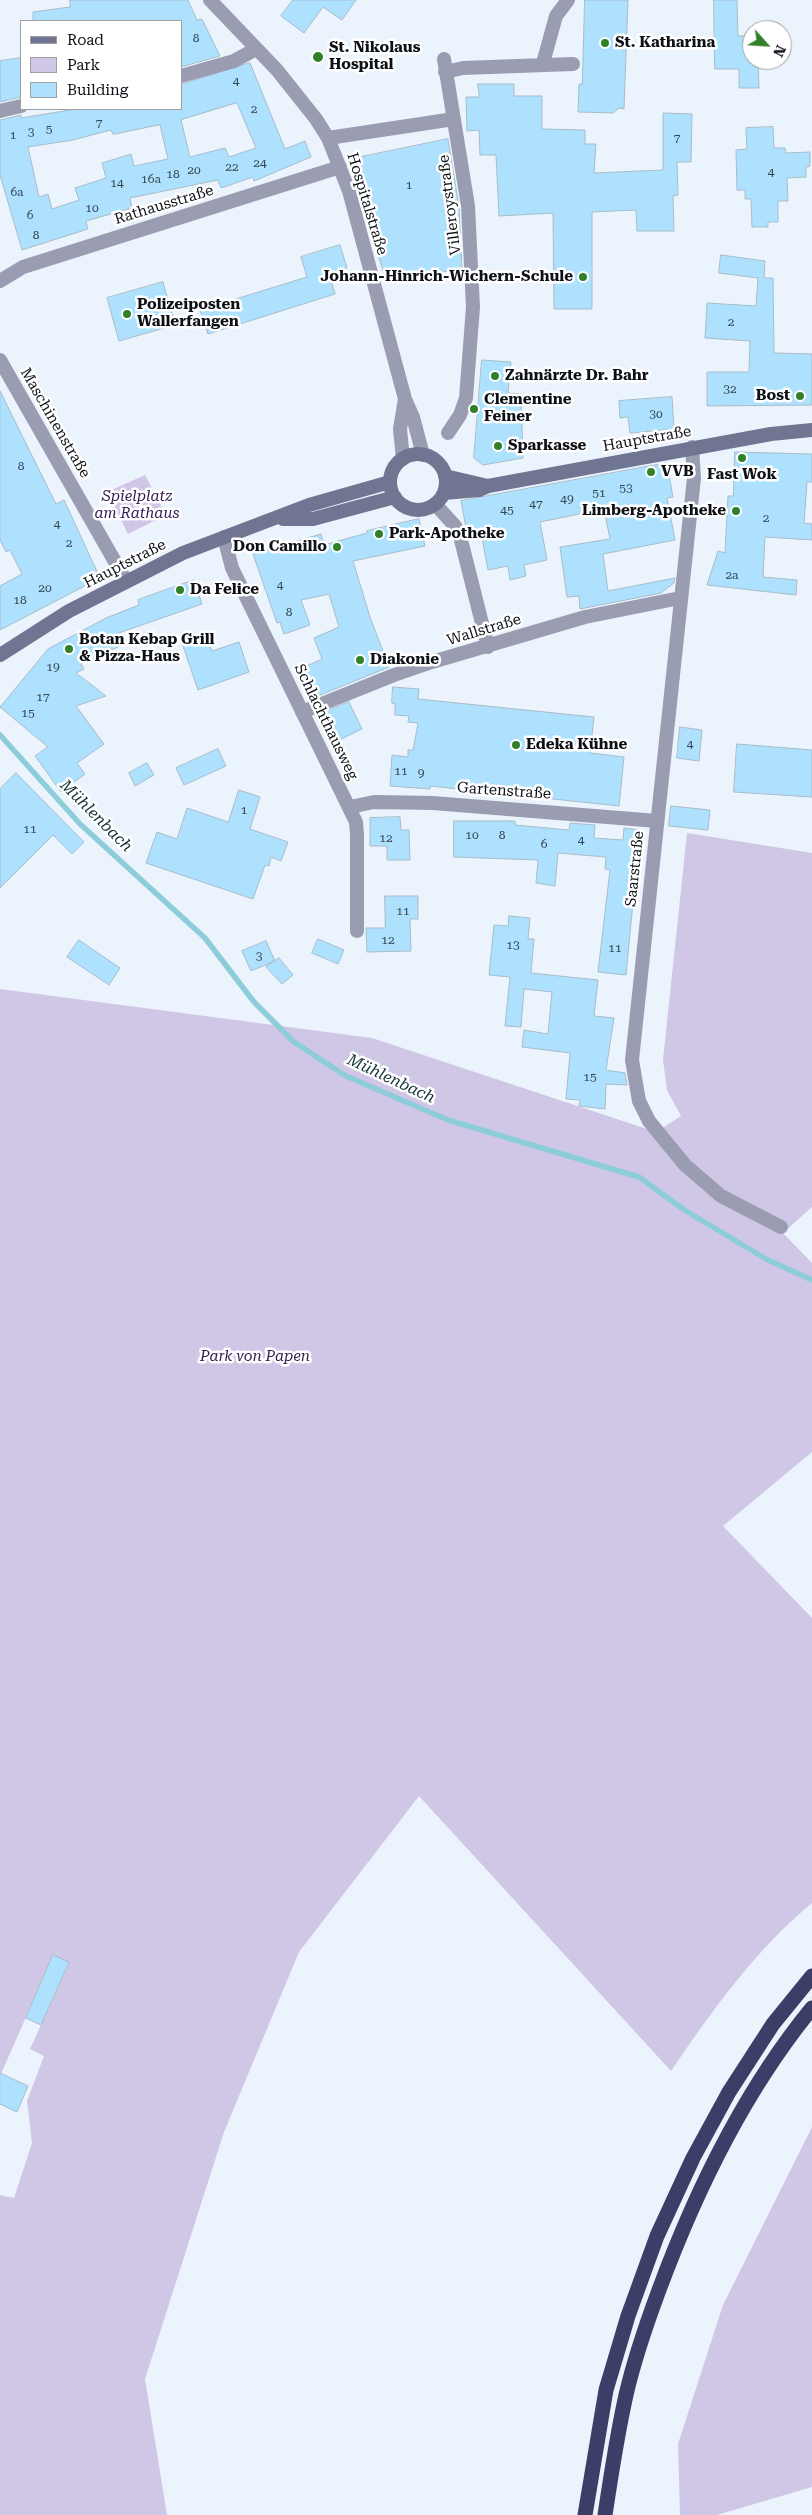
<!DOCTYPE html>
<meta charset="utf-8">
<style>
body{margin:0}
#map{position:relative;width:812px;height:2515px;overflow:hidden;background:#ebf3fd;font-family:"Roboto Serif",serif}
canvas{display:block}
.legend{position:absolute;left:20px;top:20px;width:162px;height:90px;box-sizing:border-box;background:#fff;border:1px solid #9ea0a2;margin:0;padding:6px 9px;list-style:none;font-size:15px;color:#0d1117}
.legend li{display:flex;align-items:center;gap:10px;height:25px}
.legend b{width:25px;border:1px solid #9ea0a2}
.north{position:absolute;left:742px;top:20px;width:50px;height:50px;box-sizing:border-box;background:#fff;border:1px solid #9ea0a2;border-radius:50%;rotate:116deg;font-size:14px;font-weight:700;line-height:20px;text-align:center;color:#0d1117}
.north::after{content:'';display:block;margin:auto;width:18px;height:22px;background:#317f29;clip-path:polygon(50% 0,100% 100%,50% 72%,0 100%)}
</style>
<div id="map">
<canvas width="812" height="2515"></canvas>
<ul class="legend">
<li><b style="height:6px;background:#707592"></b>Road</li>
<li><b style="height:14px;background:#d0c6e5"></b>Park</li>
<li><b style="height:14px;background:#ade1fe"></b>Building</li>
</ul>
<div class="north">N</div>
</div>
<script>
const g = document.querySelector('canvas').getContext('2d');
g.lineJoin = 'round';
function fillPath(path, color) { g.fillStyle = color; g.fill(path, 'evenodd'); }
function stroke(path, color, width, dash) { g.strokeStyle = color; g.lineWidth = width; g.lineCap = dash ? 'butt' : 'round'; g.setLineDash(dash || []); g.stroke(path); }
function label(font, color, halo, rows, align = 'center') {
  g.font = font + ' "Roboto Serif",serif'; g.lineWidth = 5; g.setLineDash([]); g.textBaseline = 'middle'; g.strokeStyle = halo; g.fillStyle = color; for (const [text, x, y, turn = 0] of rows) {
    g.save(); g.translate(x, y); g.rotate((+turn || 0) * Math.PI / 180); g.textAlign = isNaN(turn) ? turn : align; if (halo) g.strokeText(text, 0, 0); g.fillText(text, 0, 0); g.restore();
  }
}
const green = new Path2D(`
 M 145,475 L 166,515 L 128,534 L 107,492 Z
 M 687,833 L 812,853 L 812,1207 L 783,1233 L 812,1263 L 812,1452 L 723,1526 L 812,1618 L 812,1903 C 755,1950 712,2011 671,2071 L 419,1796 L 299,1952 L 224,2132 L 145,2379 L 167,2515 L 0,2515 L 0,2195 L 14,2198 L 32,2143 L 27,2101 L 44,2056 L 30,2049 L 69,1963 L 53,1956 L 0,2076 L 0,989 L 372,1038 L 656,1132 L 681,1116 L 667,1090 L 663,1060 Z
 M 812,2127 L 812,2487 L 717,2515 L 680,2515 L 678,2444 L 723,2305 Z`);
const stream = new Path2D(`
 M 0,735 L 80,824 L 205,938 L 254,1002 L 294,1042 L 346,1076 L 448,1120 L 639,1177 L 686,1211 L 766,1259 L 812,1280`);
const building = new Path2D(`
 M 70,0 L 188,0 L 197,20 L 202,19 L 220,56 L 181,67 L 181,21 L 33,21 L 33,12 L 70,7 Z
 M 293,0 L 356,0 L 342,20 L 323,7 L 304,33 L 281,16 Z
 M 585,0 L 628,0 L 624,109 L 619,108 L 613,113 L 578,112 L 579,84 L 582,84 Z
 M 714,0 L 737,0 L 738,36 L 752,36 L 752,60 L 758,60 L 759,88 L 739,88 L 739,69 L 715,69 Z
 M 21,58 L 21,97 L 0,102 L 0,61 Z
 M 250,63 L 285,149 L 305,141 L 311,157 L 254,181 L 253,177 L 221,188 L 218,180 L 130,198 L 132,208 L 86,221 L 88,229 L 22,250 L 0,175 L 0,120 L 21,115 L 21,118 L 76,109 L 181,109 L 181,85 ZM 237,103 L 256,148 L 229,157 L 225,148 L 190,157 L 181,120 ZM 160,125 L 168,159 L 134,166 L 131,154 L 102,163 L 106,178 L 75,188 L 79,200 L 52,209 L 48,194 L 39,197 L 28,147 L 73,140 L 111,130 L 113,134 Z
 M 478,84 L 514,84 L 514,96 L 542,96 L 542,129 L 585,130 L 585,144 L 596,144 L 594,173 L 663,170 L 663,113 L 692,114 L 691,162 L 677,162 L 678,195 L 673,196 L 674,231 L 637,231 L 636,210 L 592,212 L 592,309 L 554,309 L 553,213 L 499,216 L 496,155 L 480,155 L 479,130 L 467,131 L 466,97 L 479,97 Z
 M 773,127 L 774,148 L 785,148 L 786,153 L 810,152 L 810,166 L 806,167 L 806,177 L 787,178 L 788,201 L 778,201 L 778,222 L 768,222 L 768,227 L 752,227 L 751,199 L 745,199 L 745,190 L 737,190 L 736,150 L 747,149 L 746,128 Z
 M 448,139 L 459,207 L 462,268 L 387,283 L 365,214 L 356,158 Z
 M 340,245 L 347,268 L 329,273 L 335,294 L 208,334 L 200,310 L 307,277 L 301,257 Z
 M 721,255 L 765,261 L 764,278 L 773,278 L 774,353 L 812,354 L 812,405 L 707,406 L 707,372 L 749,372 L 750,341 L 705,338 L 707,303 L 756,306 L 758,278 L 719,273 Z
 M 163,282 L 175,325 L 119,341 L 107,298 Z
 M 482,360 L 511,362 L 508,393 L 521,394 L 523,458 L 483,465 L 474,458 Z
 M 0,391 L 56,504 L 64,500 L 100,578 L 0,630 L 0,586 L 22,574 L 10,550 L 6,552 L 0,540 Z
 M 672,397 L 674,429 L 630,433 L 628,417 L 620,418 L 619,401 Z
 M 735,452 L 812,454 L 812,482 L 807,482 L 804,523 L 812,524 L 812,540 L 765,537 L 763,577 L 797,580 L 796,595 L 707,585 L 718,551 L 725,553 L 728,496 L 733,496 Z
 M 667,463 L 673,497 L 667,498 L 675,540 L 603,554 L 608,591 L 675,578 L 674,583 L 661,593 L 580,609 L 579,596 L 567,597 L 560,547 L 610,539 L 604,509 L 540,522 L 547,560 L 524,565 L 526,576 L 510,580 L 508,566 L 488,570 L 481,532 L 469,535 L 466,528 L 461,501 Z
 M 419,519 L 425,546 L 353,561 L 370,617 L 389,667 L 313,698 L 300,669 L 322,659 L 314,638 L 339,627 L 329,594 L 301,600 L 310,625 L 284,634 L 280,622 L 277,623 L 253,554 L 321,534 L 324,545 L 367,533 L 367,531 Z
 M 194,580 L 202,604 L 116,634 L 120,646 L 81,664 L 84,669 L 76,673 L 106,696 L 76,706 L 104,744 L 77,763 L 85,774 L 61,792 L 35,756 L 48,747 L 0,707 L 48,649 L 106,618 L 139,605 L 138,600 Z
 M 205,632 L 212,651 L 239,642 L 249,672 L 198,690 L 181,640 Z
 M 393,687 L 419,689 L 418,699 L 594,717 L 590,753 L 624,757 L 619,806 L 430,786 L 430,789 L 390,786 L 392,755 L 408,757 L 408,750 L 413,750 L 418,723 L 408,722 L 409,716 L 395,715 L 395,704 L 392,703 Z
 M 349,702 L 362,729 L 331,744 L 318,718 L 321,716 L 320,714 Z
 M 680,727 L 702,730 L 699,761 L 677,758 Z
 M 737,744 L 812,750 L 812,797 L 734,792 Z
 M 218,749 L 226,766 L 184,785 L 176,768 Z
 M 147,763 L 154,775 L 135,786 L 129,773 Z
 M 16,773 L 84,842 L 72,854 L 53,835 L 0,888 L 0,789 Z
 M 239,790 L 260,797 L 250,829 L 288,842 L 281,861 L 271,857 L 269,866 L 265,865 L 253,899 L 146,863 L 157,832 L 177,839 L 187,808 L 228,822 Z
 M 671,806 L 710,810 L 708,830 L 669,826 Z
 M 400,817 L 401,830 L 409,830 L 410,860 L 387,860 L 387,846 L 370,846 L 370,818 Z
 M 454,821 L 515,821 L 515,825 L 569,830 L 570,823 L 595,825 L 594,838 L 623,840 L 624,828 L 640,830 L 626,975 L 598,972 L 610,870 L 605,869 L 606,857 L 558,853 L 555,886 L 536,883 L 538,860 L 454,857 Z
 M 385,896 L 418,896 L 418,919 L 410,919 L 411,951 L 367,952 L 366,928 L 385,928 Z
 M 509,916 L 530,918 L 528,939 L 534,939 L 531,973 L 598,980 L 594,1016 L 614,1018 L 606,1070 L 625,1073 L 627,1085 L 606,1084 L 605,1109 L 579,1106 L 580,1100 L 566,1099 L 570,1053 L 522,1047 L 524,1030 L 548,1034 L 552,992 L 524,989 L 521,1027 L 505,1026 L 510,977 L 489,975 L 494,925 L 508,926 Z
 M 318,939 L 344,950 L 338,964 L 312,953 Z
 M 79,940 L 120,968 L 109,985 L 67,957 Z
 M 266,941 L 275,961 L 251,971 L 242,951 Z
 M 279,958 L 293,975 L 282,984 L 266,967 Z
 M 53,1955 L 69,1962 L 41,2025 L 26,2018 Z
 M 0,2073 L 28,2086 L 17,2112 L 0,2104 Z`);
const minor = new Path2D(`
 M 210,0 L 277,70 L 316,119 L 328,138 L 349,191 L 405,399 L 413,417 L 423,455
 M 444,59 L 468,206 L 473,307 L 466,398 L 460,415 L 448,433
 M 543,63 L 556,16 L 568,0
 M 445,72 L 463,68 L 573,64
 M 181,76 L 234,61 L 256,49
 M 0,111 L 21,106
 M 328,138 L 454,119
 M 0,281 L 23,267 L 340,167
 M 0,360 L 126,581
 M 692,447 L 694,478 L 632,1060 L 639,1101 L 649,1121 L 685,1165 L 721,1196 L 781,1227
 M 403,459 L 400,429 L 405,399
 M 435,504 L 455,526 L 460,536 L 488,647
 M 224,537 L 232,568 L 356,822 L 357,835 L 357,931
 M 302,712 L 394,675 L 432,662 L 585,617 L 680,598
 M 350,807 L 374,802 L 433,803 L 657,821`);
const secondary = new Path2D(`
 M390 482a28 28 0 1 1 56 0a28 28 0 1 1-56 0Z
 M 445,476 L 488,486
 M 444,493 L 479,490 L 488,486 L 771,434 L 812,430
 M 283,519 L 313,519 L 395,497
 M 0,655 L 69,611 L 183,553 L 309,505 L 390,482`);
const motorway = new Path2D(`
 M 585,2515 L 606,2390 L 628,2316 L 657,2236 L 693,2158 L 729,2092 L 773,2024 L 812,1976
 M 605,2515 C 611,2475 617,2435 626,2395 C 634,2360 646,2325 659,2290 C 696,2190 744,2091 812,2008`);
const markers = [
 [605,43,5,"#317f29"],
 [318,57,6,"#317f29"],
 [583,277,5,"#317f29"],
 [127,314,5,"#317f29"],
 [495,376,5,"#317f29"],
 [800,396,5,"#317f29"],
 [474,409,5,"#317f29"],
 [498,446,5,"#317f29"],
 [742,458,5,"#317f29"],
 [651,472,5,"#317f29"],
 [736,511,5,"#317f29"],
 [379,534,5,"#317f29"],
 [337,547,5,"#317f29"],
 [180,590,5,"#317f29"],
 [69,649,5,"#317f29"],
 [360,660,5,"#317f29"],
 [516,745,5,"#317f29"]
];
const numberNames = [
 ["8",196,38],
 ["4",236,81],
 ["2",254,109],
 ["7",99,123],
 ["5",49,129],
 ["3",31,132],
 ["1",13,135],
 ["7",677,138],
 ["24",260,163],
 ["22",232,167],
 ["20",194,170],
 ["4",771,172],
 ["18",173,174],
 ["16a",151,179],
 ["14",117,183],
 ["1",409,185],
 ["6a",17,192],
 ["10",92,208],
 ["6",30,215],
 ["8",36,235],
 ["2",731,322],
 ["32",730,389],
 ["30",656,414],
 ["8",21,466],
 ["53",626,488],
 ["51",599,493],
 ["49",567,499],
 ["47",536,504],
 ["45",507,510],
 ["2",766,518],
 ["4",57,524],
 ["2",69,543],
 ["2a",732,575],
 ["4",280,585],
 ["20",45,588],
 ["18",20,600],
 ["8",289,612],
 ["19",53,667],
 ["17",43,697],
 ["15",28,713],
 ["4",690,744],
 ["11",401,771],
 ["9",421,773],
 ["1",244,810],
 ["11",30,829],
 ["10",472,835],
 ["8",502,835],
 ["12",386,838],
 ["4",581,840],
 ["6",544,844],
 ["11",403,911],
 ["12",388,940],
 ["13",513,945],
 ["11",615,948],
 ["3",259,956],
 ["15",590,1077]
];
const poiNames = [
 ["St. Katharina",615,43],
 ["St. Nikolaus",329,48],
 ["Hospital",329,65],
 ["Johann-Hinrich-Wichern-Schule",573,277,"right"],
 ["Polizeiposten",137,305],
 ["Wallerfangen",137,322],
 ["Zahnärzte Dr. Bahr",505,376],
 ["Bost",790,396,"right"],
 ["Clementine",484,400],
 ["Feiner",484,417],
 ["Sparkasse",508,446],
 ["VVB",661,472],
 ["Fast Wok",742,475,"center"],
 ["Limberg-Apotheke",726,511,"right"],
 ["Park-Apotheke",389,534],
 ["Don Camillo",327,547,"right"],
 ["Da Felice",190,590],
 ["Botan Kebap Grill",79,640],
 ["& Pizza-Haus",79,657],
 ["Diakonie",370,660],
 ["Edeka Kühne",526,745]
];
const streetNames = [
 ["Hospitalstraße",367,204,73],
 ["Rathausstraße",164,205,-17],
 ["Villeroystraße",450,205,-97],
 ["Maschinenstraße",55,423,60],
 ["Hauptstraße",647,439,-10],
 ["Hauptstraße",125,564,-27],
 ["Wallstraße",484,630,-17],
 ["Schlachthausweg",326,722,64],
 ["Gartenstraße",504,791,4],
 ["Saarstraße",635,869,-84]
];
const parkNames = [
 ["Spielplatz",137,497],
 ["am Rathaus",137,514],
 ["Park von Papen",255,1357]
];
const waterNames = [
 ["Mühlenbach",96,816,45],
 ["Mühlenbach",391,1079,25]
];
fillPath(green, '#d0c6e5');
stroke(stream, '#8dcdd9', 5.5);
fillPath(building, '#ade1fe');
stroke(building, '#a8bcc8', 1);
stroke(minor, '#9a9db2', 14);
stroke(secondary, '#707592', 14);
stroke(motorway, '#3b3f67', 15);
for (const [x, y, r, color] of markers) { const dot = new Path2D(); dot.arc(x, y, r, 0, 2 * Math.PI); g.fillStyle = color; g.fill(dot); stroke(dot, '#fff', 2); }
label('12px', '#354551', null, numberNames);
label('bold 15px', '#0d1117', '#fff', poiNames, 'left');
label('15px', '#0d1117', '#fff', streetNames);
label('italic 15px', '#321a51', '#fff', parkNames);
label('italic 16px', '#133439', '#fff', waterNames);
</script>
